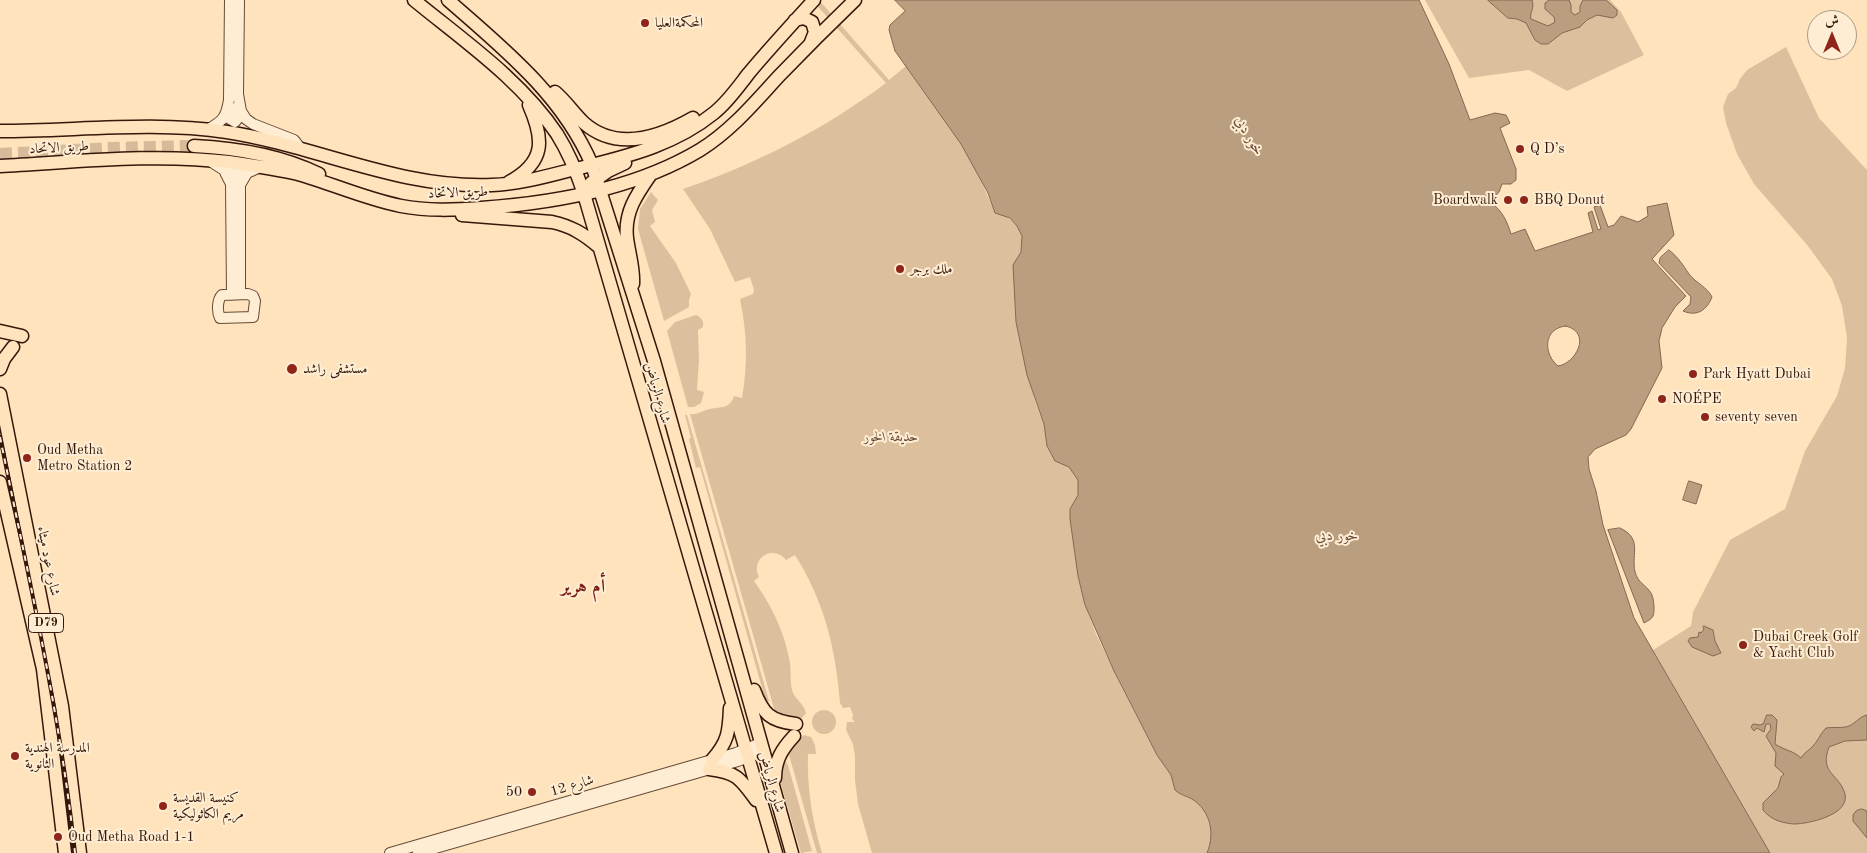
<!DOCTYPE html>
<meta charset="utf-8">
<style>
body{margin:0}
#map{position:relative;width:1867px;height:853px;overflow:hidden;background:#fee3bc;font-family:"Old Standard TT",Amiri,serif}
canvas{display:block}
.north{position:absolute;left:1807px;top:10px;width:50px;height:50px;box-sizing:border-box;background:#feedd3;border:1px solid #ad9883;border-radius:50%;rotate:0deg;font-size:14px;font-weight:700;line-height:20px;text-align:center;color:#34180b}
.north::after{content:'';display:block;margin:auto;width:18px;height:22px;background:#8f2418;clip-path:polygon(50% 0,100% 100%,50% 72%,0 100%)}
</style>
<div id="map">
<canvas width="1867" height="853"></canvas>
<div class="north">ش</div>
</div>
<script>
const g = document.querySelector('canvas').getContext('2d');
g.lineJoin = 'round';
function fillPath(path, color) { g.fillStyle = color; g.fill(path, 'evenodd'); }
function stroke(path, color, width, dash) { g.strokeStyle = color; g.lineWidth = width; g.lineCap = dash ? 'butt' : 'round'; g.setLineDash(dash || []); g.stroke(path); }
function label(font, color, halo, rows, align = 'center') {
  g.font = font + ' "Old Standard TT",Amiri,serif'; g.lineWidth = 4; g.setLineDash([]); g.textBaseline = 'middle'; g.strokeStyle = halo; g.fillStyle = color; for (const [text, x, y, turn = 0] of rows) {
    g.save(); g.translate(x, y); g.rotate((+turn || 0) * Math.PI / 180); g.textAlign = isNaN(turn) ? turn : align; if (halo) g.strokeText(text, 0, 0); g.fillText(text, 0, 0); g.restore();
  }
}
const green = new Path2D(`
 M 812,0 L 819,0 L 889,80 L 906,66 C 923,93 944,117 961,144 C 975,166 985,189 995,213 C 1012,216 1025,230 1022,249 C 1021,254 1017,258 1016,263 C 1014,281 1015,316 1018,333 L 1036,404 L 1044,424 L 1047,446 L 1055,461 L 1069,467 L 1078,480 L 1078,495 L 1070,509 L 1078,576 L 1085,605 L 1096,634 L 1123,690 L 1157,755 L 1171,775 L 1175,790 C 1180,795 1187,796 1192,799 C 1211,811 1215,834 1207,853 L 872,853 L 858,804 L 855,780 L 855,756 L 853,744 L 846,730 L 847,722 L 855,722 L 852,719 L 853,715 L 850,707 L 843,708 L 840,703 C 836,649 824,601 795,555 L 786,560 C 773,544 750,558 759,577 L 754,581 C 772,606 785,633 790,663 C 791,671 790,681 792,690 C 794,699 804,703 806,713 L 801,719 C 789,721 784,718 775,712 L 690,414 C 698,415 703,410 710,409 C 721,406 729,410 734,396 L 742,398 C 748,364 747,332 740,299 L 753,294 L 754,290 L 750,277 L 735,282 L 710,229 L 683,189 C 756,164 823,130 886,83 Z
 M 1425,0 L 1610,0 L 1621,12 L 1644,55 L 1567,91 L 1529,70 L 1469,78 Z
 M 1786,47 L 1819,118 L 1867,170 L 1867,853 L 1770,853 L 1653,650 L 1691,626 L 1693,612 L 1730,540 L 1785,509 L 1805,451 L 1837,396 L 1845,368 L 1847,338 L 1842,306 L 1832,279 L 1808,246 L 1754,184 L 1737,154 L 1726,123 L 1723,107 L 1728,94 L 1736,88 L 1740,79 L 1747,70 Z
 M 651,192 L 658,200 L 652,210 L 655,222 L 650,226 L 676,263 L 691,294 L 689,300 L 689,307 L 664,321 L 638,229 L 640,209 Z
 M 696,315 C 701,317 704,321 703,327 L 698,330 L 699,360 L 697,390 L 704,392 L 701,403 L 694,407 L 688,407 L 667,331 L 675,322 Z
 M 685,415 L 687,415 L 769,701 L 766,702 L 700,467 L 696,468 L 689,439 L 691,438 Z
 M812 722a12 12 0 1 1 24 0a12 12 0 1 1-24 0Z
 M 804,735 L 811,737 L 815,745 L 816,754 L 808,754 C 807,788 812,820 822,853 L 817,853 L 787,748 Z
 M 782,762 L 786,762 L 788,765 L 812,851 L 801,853 L 780,781 L 782,772 L 780,767 Z`);
const water = new Path2D(`
 M 895,0 L 1419,0 L 1449,64 L 1470,120 L 1495,113 L 1506,115 L 1510,123 L 1500,128 L 1516,169 L 1516,180 L 1511,184 L 1502,184 L 1499,192 L 1490,202 C 1502,210 1507,221 1511,234 L 1525,229 L 1535,251 L 1593,232 L 1588,213 L 1592,211 L 1598,230 L 1601,229 L 1594,207 L 1600,205 L 1608,227 L 1614,225 L 1621,216 L 1638,222 L 1648,216 L 1647,207 L 1667,203 L 1674,235 L 1652,259 L 1686,296 L 1675,307 L 1662,328 L 1659,341 L 1662,368 L 1631,429 L 1626,435 L 1595,449 L 1588,457 L 1589,469 L 1596,491 L 1603,525 L 1634,618 L 1770,853 L 1207,853 C 1215,834 1211,811 1192,799 C 1187,796 1180,795 1175,790 L 1171,775 L 1157,755 L 1114,671 L 1085,605 L 1078,576 L 1070,519 L 1070,509 L 1078,495 L 1078,480 L 1069,467 L 1055,461 L 1047,446 L 1044,424 L 1027,375 L 1016,322 L 1013,265 L 1021,252 L 1022,236 L 1017,226 L 1010,218 L 995,213 L 988,193 L 961,144 L 895,51 L 889,30 L 890,25 L 905,11 ZM 1566,326 C 1593,333 1575,364 1558,366 C 1543,354 1543,328 1566,326 Z
 M 1488,0 L 1532,0 C 1535,9 1529,13 1531,19 L 1548,26 L 1555,22 L 1554,17 L 1545,9 L 1545,3 L 1549,0 L 1569,0 L 1571,5 L 1571,12 L 1575,15 L 1580,12 L 1580,6 L 1583,0 L 1606,0 L 1617,10 L 1617,15 L 1613,18 L 1597,15 L 1587,20 L 1580,27 L 1562,33 L 1548,44 L 1541,44 L 1535,40 L 1526,23 L 1517,19 L 1508,18 Z
 M 1669,250 C 1678,257 1683,265 1689,274 C 1696,283 1707,287 1712,297 C 1707,310 1697,317 1683,311 L 1690,304 L 1691,297 L 1659,263 L 1660,258 Z
 M 1689,481 L 1702,485 L 1696,504 L 1683,500 Z
 M 1620,528 C 1643,539 1631,553 1635,572 C 1638,583 1646,585 1651,593 C 1654,598 1655,611 1653,616 C 1651,620 1647,621 1644,623 L 1608,530 Z
 M 1704,626 L 1713,630 L 1715,641 L 1721,653 L 1713,656 L 1692,647 L 1688,641 L 1690,638 L 1698,637 L 1699,632 L 1701,633 L 1704,629 L 1703,627 Z
 M 1767,715 L 1772,715 L 1777,720 L 1775,744 C 1784,750 1794,751 1801,758 C 1804,753 1808,751 1813,746 C 1818,741 1820,734 1826,728 C 1832,727 1839,728 1846,727 C 1855,725 1858,717 1867,715 L 1867,740 L 1845,741 L 1829,747 C 1819,774 1839,773 1845,794 C 1850,815 1808,824 1794,824 C 1782,823 1771,820 1763,810 L 1763,803 L 1778,788 L 1781,777 L 1784,774 L 1775,766 L 1776,753 L 1766,736 L 1771,729 L 1770,724 L 1766,724 L 1764,732 L 1757,728 L 1754,731 L 1751,727 L 1753,724 L 1760,725 L 1763,724 Z
 M 1862,809 L 1867,811 L 1867,838 L 1853,821 L 1853,815 L 1856,811 Z`);
const majorTunnel = new Path2D(`
 M 0,154 L 111,148 L 194,146`);
const minor = new Path2D(`
 M 239,0 L 238,94 L 241,111 L 246,119 L 253,124 L 294,140 L 301,149
 M 231,108 L 230,119 L 235,122 L 239,117 L 238,106
 M 207,130 C 223,121 226,118 229,100 L 230,0
 M 210,161 L 224,170 L 231,184 L 232,295
 M 230,179 L 232,171 L 237,170 L 240,174 L 238,185
 M 240,294 L 240,185 L 247,173 L 258,168
 M 248,294 L 253,296 L 255,301 L 253,317 L 220,318 C 217,312 217,300 222,295 Z
 M 390,853 L 736,753 L 761,743
 M 418,853 L 738,761 L 764,751`);
const major = new Path2D(`
 M 414,0 C 464,41 521,80 557,134 C 569,153 577,173 584,194 L 776,853
 M 448,0 C 503,48 563,96 592,165 L 654,361 L 792,853
 M 795,20 L 804,18 L 812,22 L 815,32 L 811,42
 M 555,92 C 566,101 574,114 584,123 C 617,152 660,137 693,118
 M 0,131 C 76,131 152,121 227,132 C 317,146 400,189 492,185 C 524,184 556,173 588,166 C 633,155 677,143 714,113 C 728,102 738,87 749,73 C 770,48 792,24 814,0
 M 194,146 C 236,148 280,155 319,174
 M 0,166 C 76,162 153,153 229,162 C 250,165 278,169 298,174 C 333,184 366,199 401,206 C 428,211 453,210 481,208 C 556,203 635,189 700,150 C 731,131 755,102 779,76 C 804,50 829,25 855,0
 M 509,182 C 546,162 544,139 529,105
 M 591,183 L 608,171 L 625,163
 M 462,215 L 552,222 C 571,226 584,234 599,247
 M 633,284 C 634,268 629,254 627,238 C 624,212 637,194 651,174
 M 0,331 L 22,336
 M 0,369 L 4,359 L 13,347
 M 0,394 L 62,706 L 80,853
 M 0,482 L 43,669 L 65,853
 M 754,690 C 763,714 770,721 796,724
 M 712,760 C 728,742 729,732 730,708
 M 709,769 C 736,772 740,778 756,800
 M 775,778 C 775,760 782,749 794,736`);
const rail = new Path2D(`
 M 0,437 C 28,575 60,713 75,853`);
const markers = [
 [645,23,5,"#8f2418"],
 [1520,149,5,"#8f2418"],
 [1508,200,5,"#8f2418"],
 [1524,200,5,"#8f2418"],
 [900,269,5,"#8f2418"],
 [292,369,6,"#8f2418"],
 [1693,374,5,"#8f2418"],
 [1662,399,5,"#8f2418"],
 [1705,417,5,"#8f2418"],
 [27,458,5,"#8f2418"],
 [1743,645,5,"#8f2418"],
 [15,756,5,"#8f2418"],
 [532,792,5,"#8f2418"],
 [163,806,5,"#8f2418"],
 [58,837,5,"#8f2418"]
];
const shields = [
 [46,623,35]
];
const shieldNames = [
 ["D79",46,623]
];
const poiNames = [
 ["المحكمةالعليا",655,23],
 ["Q D’s",1530,149],
 ["Boardwalk",1498,200,"right"],
 ["BBQ Donut",1534,200],
 ["ملك برجر",910,269],
 ["مستشفى راشد",303,369],
 ["Park Hyatt Dubai",1703,374],
 ["NOÉPE",1672,399],
 ["seventy seven",1715,417],
 ["Oud Metha",37,450],
 ["Metro Station 2",37,466],
 ["Dubai Creek Golf",1753,637],
 ["& Yacht Club",1753,653],
 ["المدرسة الهندية",25,748],
 ["الثانوية",25,764],
 ["50",522,792,"right"],
 ["كنيسة القديسة",173,798],
 ["مريم الكاثوليكية",173,814],
 ["Oud Metha Road 1-1",68,837]
];
const streetNames = [
 ["طريق الاتحاد",59,148,-3],
 ["طريق الاتحاد",458,193,-2],
 ["شارع الرياض",657,393,74],
 ["شارع عود ميثاء",48,561,79],
 ["شارع الرياض",771,782,74],
 ["شارع 12",572,786,-16]
];
const parkNames = [
 ["حديقة الخور",891,437]
];
const waterNames = [
 ["خور دبي",1249,136,60],
 ["خور دبي",1337,536]
];
const districtNames = [
 ["أم هرير",583,587]
];
fillPath(green, '#dcc09e');
fillPath(water, '#b99e80');
stroke(water, '#846851', 1);
stroke(majorTunnel, '#d6ba99', 12, [12, 6]);
stroke(minor, '#664b37', 12);
stroke(major, '#34180b', 15);
stroke(minor, '#feedd3', 10);
stroke(major, '#fee3bc', 12);
stroke(rail, '#34180b', 4);
stroke(rail, '#feedd3', 2, [5.5]);
for (const [x, y, r, color] of markers) { const dot = new Path2D(); dot.arc(x, y, r, 0, 2 * Math.PI); g.fillStyle = color; g.fill(dot); stroke(dot, '#feedd3', 2); }
for (const [x, y, w] of shields) { const box = new Path2D(); box.roundRect(x - w / 2, y - 9.5, w, 19, 4); g.fillStyle = '#feedd3'; g.fill(box); stroke(box, '#34180b', 1); }
label('bold 12px', '#34180b', null, shieldNames);
label('14px', '#34180b', '#feedd3', poiNames, 'left');
label('14px', '#34180b', '#feedd3', streetNames);
label('italic 14px', '#664a37', '#feedd3', parkNames);
label('italic 15px', '#694e3a', '#feedd3', waterNames);
label('bold 19px', '#7a1f14', '#feedd3', districtNames);
</script>
